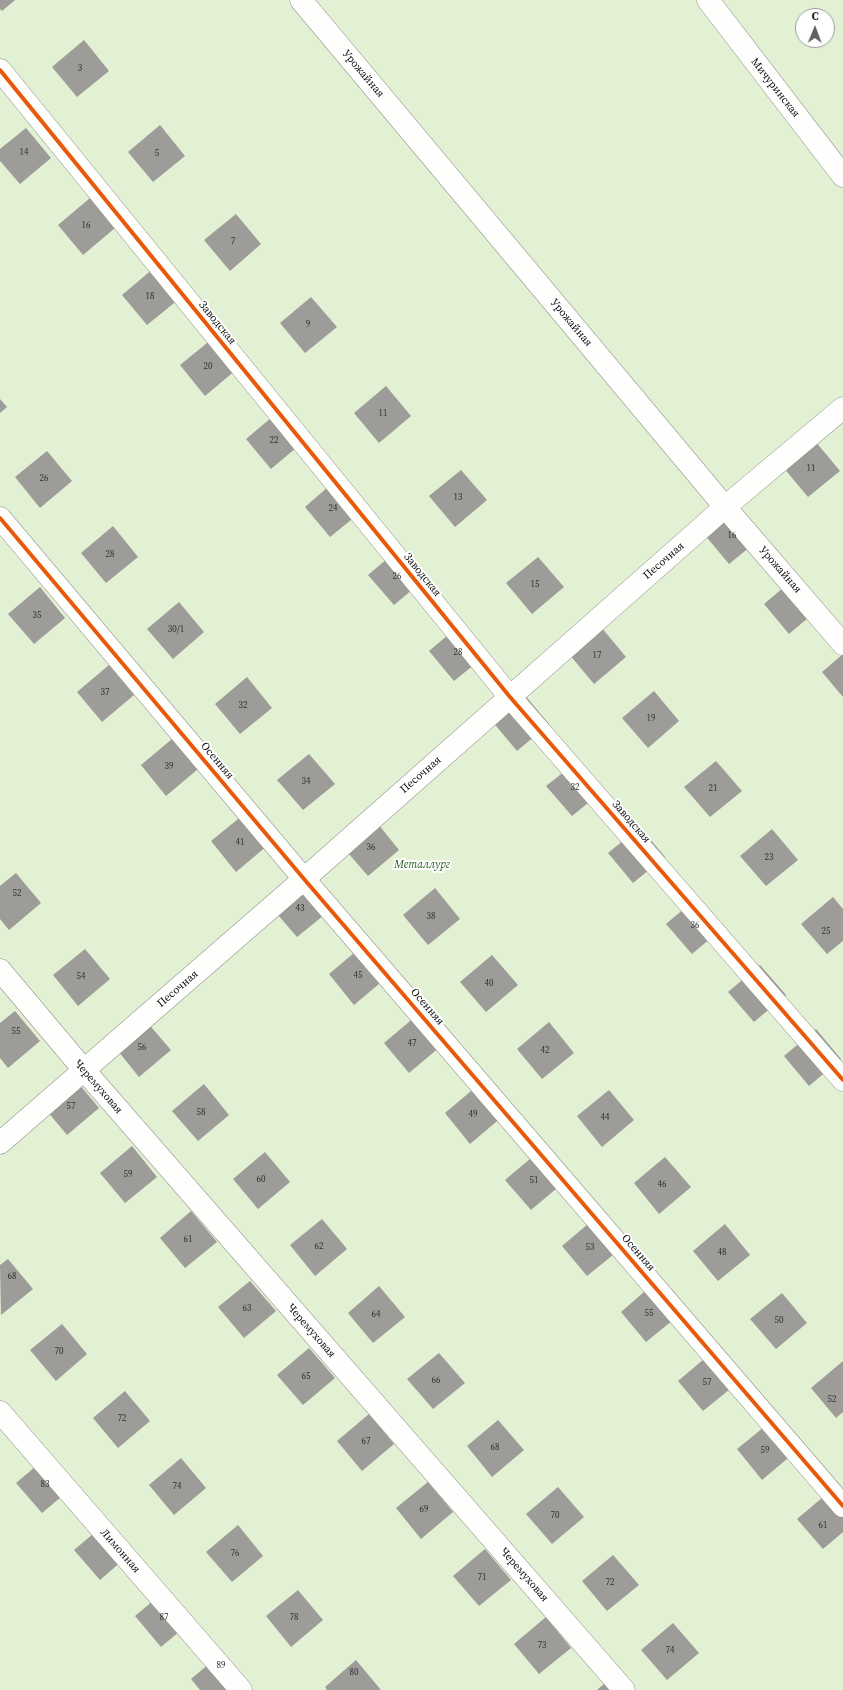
<!DOCTYPE html>
<meta charset="utf-8">
<style>
body{margin:0}
#map{position:relative;width:843px;height:1690px;overflow:hidden;background:#fbf9f2;font-family:"Source Serif 4",serif}
canvas{display:block}
.north{position:absolute;left:795px;top:8px;width:40px;height:40px;box-sizing:border-box;background:#fff;border:1px solid #9e9e9e;border-radius:50%;rotate:1deg;font-size:11px;font-weight:700;line-height:16px;text-align:center;color:#0d0d0d}
.north::after{content:'';display:block;margin:auto;width:14px;height:18px;background:#60605d;clip-path:polygon(50% 0,100% 100%,50% 72%,0 100%)}
</style>
<div id="map">
<canvas width="843" height="1690"></canvas>
<div class="north">С</div>
</div>
<script>
const g = document.querySelector('canvas').getContext('2d');
g.lineJoin = 'round';
function fillPath(path, color) { g.fillStyle = color; g.fill(path, 'evenodd'); }
function stroke(path, color, width, dash) { g.strokeStyle = color; g.lineWidth = width; g.lineCap = dash ? 'butt' : 'round'; g.setLineDash(dash || []); g.stroke(path); }
function label(font, color, halo, rows, align = 'center') {
  g.font = font + ' "Source Serif 4",serif'; g.lineWidth = 4; g.setLineDash([]); g.textBaseline = 'middle'; g.strokeStyle = halo; g.fillStyle = color; for (const [text, x, y, turn = 0] of rows) {
    g.save(); g.translate(x, y); g.rotate((+turn || 0) * Math.PI / 180); g.textAlign = isNaN(turn) ? turn : align; if (halo) g.strokeText(text, 0, 0); g.fillText(text, 0, 0); g.restore();
  }
}
const green = new Path2D(`
 M 0,0 L 843,0 L 843,1690 L 0,1690 ZM 803,16 L 827,16 L 827,40 L 803,40 Z`);
const building = new Path2D(`
 M 0,0 L 15,0 L 2,11 L 0,9 Z
 M 84,40 L 109,71 L 77,97 L 52,67 Z
 M 160,125 L 185,156 L 153,182 L 128,152 Z
 M 26,128 L 51,158 L 20,184 L 0,161 L 0,149 Z
 M 90,198 L 115,228 L 83,255 L 58,225 Z
 M 236,214 L 261,244 L 230,271 L 204,240 Z
 M 154,268 L 179,299 L 147,325 L 122,295 Z
 M 311,297 L 337,327 L 305,353 L 280,323 Z
 M 212,339 L 237,369 L 205,396 L 180,365 Z
 M 386,386 L 411,416 L 379,443 L 354,413 Z
 M 0,399 L 7,407 L 0,413 Z
 M 278,412 L 303,442 L 271,469 L 246,439 Z
 M 815,441 L 840,471 L 808,497 L 783,467 Z
 M 47,451 L 72,481 L 40,508 L 15,477 Z
 M 461,470 L 487,500 L 455,527 L 429,496 Z
 M 336,480 L 362,511 L 330,537 L 305,507 Z
 M 735,508 L 761,538 L 729,564 L 704,534 Z
 M 113,526 L 138,557 L 106,583 L 81,553 Z
 M 400,548 L 425,579 L 394,605 L 368,575 Z
 M 538,557 L 564,587 L 532,614 L 506,583 Z
 M 796,577 L 821,607 L 789,634 L 764,604 Z
 M 40,587 L 65,618 L 34,644 L 8,614 Z
 M 179,602 L 204,632 L 173,659 L 147,629 Z
 M 461,624 L 486,655 L 454,681 L 429,651 Z
 M 601,627 L 626,657 L 594,684 L 569,654 Z
 M 843,654 L 843,697 L 822,672 Z
 M 109,665 L 134,695 L 102,722 L 77,692 Z
 M 247,677 L 272,708 L 240,734 L 215,704 Z
 M 654,691 L 679,721 L 648,748 L 622,718 Z
 M 524,694 L 549,724 L 517,751 L 492,721 Z
 M 172,739 L 198,769 L 166,796 L 141,765 Z
 M 309,754 L 335,784 L 303,810 L 277,780 Z
 M 579,760 L 604,790 L 572,816 L 546,786 Z
 M 716,761 L 742,791 L 710,817 L 684,787 Z
 M 243,815 L 268,845 L 236,872 L 211,841 Z
 M 374,819 L 399,850 L 368,876 L 342,846 Z
 M 640,827 L 665,857 L 633,883 L 608,853 Z
 M 772,829 L 798,860 L 766,886 L 740,856 Z
 M 16,873 L 41,903 L 9,930 L 0,919 L 0,886 Z
 M 303,880 L 329,911 L 297,937 L 271,907 Z
 M 435,888 L 460,919 L 428,945 L 403,915 Z
 M 698,897 L 724,927 L 692,954 L 666,924 Z
 M 833,897 L 843,909 L 843,941 L 827,954 L 801,924 Z
 M 361,947 L 386,978 L 354,1005 L 329,974 Z
 M 85,949 L 110,979 L 78,1006 L 53,975 Z
 M 492,955 L 518,985 L 486,1012 L 460,982 Z
 M 760,965 L 786,995 L 754,1022 L 728,992 Z
 M 15,1011 L 40,1041 L 8,1068 L 0,1058 L 0,1023 Z
 M 416,1016 L 441,1046 L 409,1073 L 384,1043 Z
 M 145,1020 L 171,1050 L 139,1077 L 114,1046 Z
 M 549,1022 L 574,1053 L 542,1079 L 517,1049 Z
 M 816,1029 L 841,1059 L 809,1086 L 784,1056 Z
 M 74,1078 L 99,1108 L 67,1135 L 42,1105 Z
 M 204,1084 L 229,1115 L 198,1141 L 172,1111 Z
 M 477,1086 L 502,1117 L 470,1144 L 445,1113 Z
 M 609,1090 L 634,1120 L 602,1147 L 577,1116 Z
 M 132,1146 L 157,1177 L 125,1203 L 100,1173 Z
 M 265,1152 L 290,1182 L 258,1209 L 233,1179 Z
 M 537,1153 L 563,1183 L 531,1210 L 505,1180 Z
 M 665,1157 L 691,1187 L 659,1214 L 634,1183 Z
 M 191,1211 L 217,1242 L 185,1268 L 160,1238 Z
 M 322,1219 L 347,1249 L 315,1276 L 290,1245 Z
 M 594,1219 L 619,1250 L 587,1276 L 562,1246 Z
 M 725,1224 L 750,1255 L 718,1281 L 693,1251 Z
 M 8,1259 L 33,1289 L 1,1315 L 0,1265 Z
 M 250,1281 L 276,1311 L 244,1338 L 218,1307 Z
 M 652,1285 L 678,1316 L 646,1342 L 621,1312 Z
 M 379,1286 L 405,1317 L 373,1343 L 348,1313 Z
 M 782,1293 L 807,1323 L 776,1349 L 750,1319 Z
 M 62,1324 L 87,1354 L 56,1381 L 30,1350 Z
 M 309,1348 L 335,1378 L 303,1405 L 277,1375 Z
 M 439,1353 L 465,1383 L 433,1409 L 407,1379 Z
 M 710,1354 L 735,1385 L 703,1411 L 678,1381 Z
 M 843,1361 L 843,1412 L 836,1418 L 811,1388 Z
 M 125,1391 L 150,1421 L 118,1448 L 93,1418 Z
 M 369,1414 L 394,1444 L 362,1471 L 337,1441 Z
 M 498,1420 L 524,1450 L 492,1477 L 467,1446 Z
 M 769,1423 L 794,1453 L 762,1480 L 737,1449 Z
 M 48,1456 L 73,1487 L 42,1513 L 16,1483 Z
 M 181,1458 L 206,1488 L 174,1515 L 149,1485 Z
 M 428,1482 L 453,1512 L 421,1539 L 396,1508 Z
 M 558,1487 L 584,1517 L 552,1544 L 526,1514 Z
 M 829,1492 L 843,1509 L 843,1532 L 823,1549 L 797,1519 Z
 M 106,1523 L 131,1553 L 100,1580 L 74,1550 Z
 M 238,1525 L 263,1556 L 232,1582 L 206,1552 Z
 M 485,1549 L 511,1580 L 479,1606 L 453,1576 Z
 M 613,1555 L 639,1585 L 607,1611 L 582,1581 Z
 M 167,1589 L 193,1620 L 161,1647 L 135,1616 Z
 M 298,1590 L 323,1620 L 291,1647 L 266,1616 Z
 M 546,1617 L 571,1648 L 539,1674 L 514,1644 Z
 M 673,1623 L 699,1653 L 667,1680 L 641,1650 Z
 M 223,1652 L 249,1683 L 240,1690 L 200,1690 L 191,1679 Z
 M 356,1660 L 381,1690 L 327,1690 L 325,1687 Z
 M 605,1683 L 611,1690 L 597,1690 Z`);
const street = new Path2D(`
 M 301,0 L 725,507 L 843,644
 M 708,0 L 843,176
 M 0,70 L 510,697 L 843,1080
 M 0,518 L 304,879 L 843,1506
 M 0,970 L 84,1070 L 624,1690
 M 0,1143 L 304,879 L 725,507 L 843,408
 M 0,1412 L 241,1690`);
const cycleway = new Path2D(`
 M 0,70 L 510,697 L 843,1080
 M 0,518 L 304,879 L 843,1506`);
const numberNames = [
 ["3",80,69],
 ["14",24,153],
 ["5",157,154],
 ["16",86,226],
 ["7",233,242],
 ["18",150,297],
 ["9",308,325],
 ["20",208,367],
 ["11",383,414],
 ["22",274,441],
 ["11",811,469],
 ["26",44,479],
 ["13",458,498],
 ["24",333,509],
 ["16",732,536],
 ["28",110,555],
 ["26",397,577],
 ["15",535,585],
 ["35",37,616],
 ["30/1",176,630],
 ["28",458,653],
 ["17",597,656],
 ["37",105,693],
 ["32",243,706],
 ["19",651,719],
 ["39",169,767],
 ["34",306,782],
 ["32",575,788],
 ["21",713,789],
 ["41",240,843],
 ["36",371,848],
 ["23",769,858],
 ["52",17,894],
 ["43",300,909],
 ["38",431,917],
 ["36",695,926],
 ["25",826,932],
 ["45",358,976],
 ["54",81,977],
 ["40",489,984],
 ["55",16,1032],
 ["47",412,1044],
 ["56",142,1048],
 ["42",545,1051],
 ["57",71,1107],
 ["58",201,1113],
 ["49",473,1115],
 ["44",605,1118],
 ["59",128,1175],
 ["60",261,1180],
 ["51",534,1181],
 ["46",662,1185],
 ["61",188,1240],
 ["62",319,1247],
 ["53",590,1248],
 ["48",722,1253],
 ["68",12,1277],
 ["63",247,1309],
 ["55",649,1314],
 ["64",376,1315],
 ["50",779,1321],
 ["70",59,1352],
 ["65",306,1377],
 ["66",436,1381],
 ["57",707,1383],
 ["52",832,1400],
 ["72",122,1419],
 ["67",366,1442],
 ["68",495,1448],
 ["59",765,1451],
 ["83",45,1485],
 ["74",177,1487],
 ["69",424,1510],
 ["70",555,1516],
 ["61",823,1526],
 ["76",235,1554],
 ["71",482,1578],
 ["72",610,1583],
 ["87",164,1618],
 ["78",294,1618],
 ["73",542,1646],
 ["74",670,1651],
 ["89",221,1666],
 ["80",354,1673]
];
const streetNames = [
 ["Урожайная",363,74,50],
 ["Мичуринская",775,88,52],
 ["Заводская",217,323,51],
 ["Урожайная",571,323,50],
 ["Песочная",664,561,-41],
 ["Урожайная",780,570,49],
 ["Заводская",422,575,51],
 ["Осенняя",217,761,50],
 ["Песочная",421,775,-41],
 ["Заводская",631,822,49],
 ["Песочная",178,989,-41],
 ["Осенняя",427,1007,49],
 ["Черемуховая",98,1087,49],
 ["Осенняя",638,1253,49],
 ["Черемуховая",311,1331,49],
 ["Лимонная",120,1551,49],
 ["Черемуховая",524,1575,49]
];
const parkNames = [
 ["Металлург",422,865]
];
fillPath(green, '#e2f0d3');
fillPath(building, '#9e9c98');
stroke(street, '#949390', 23);
stroke(street, '#fefefd', 22);
stroke(cycleway, '#e8590c', 4);
label('9px', '#313130', null, numberNames);
label('11px', '#0d0d0d', '#fff', streetNames);
label('italic 11px', '#29641f', '#fff', parkNames);
</script>
